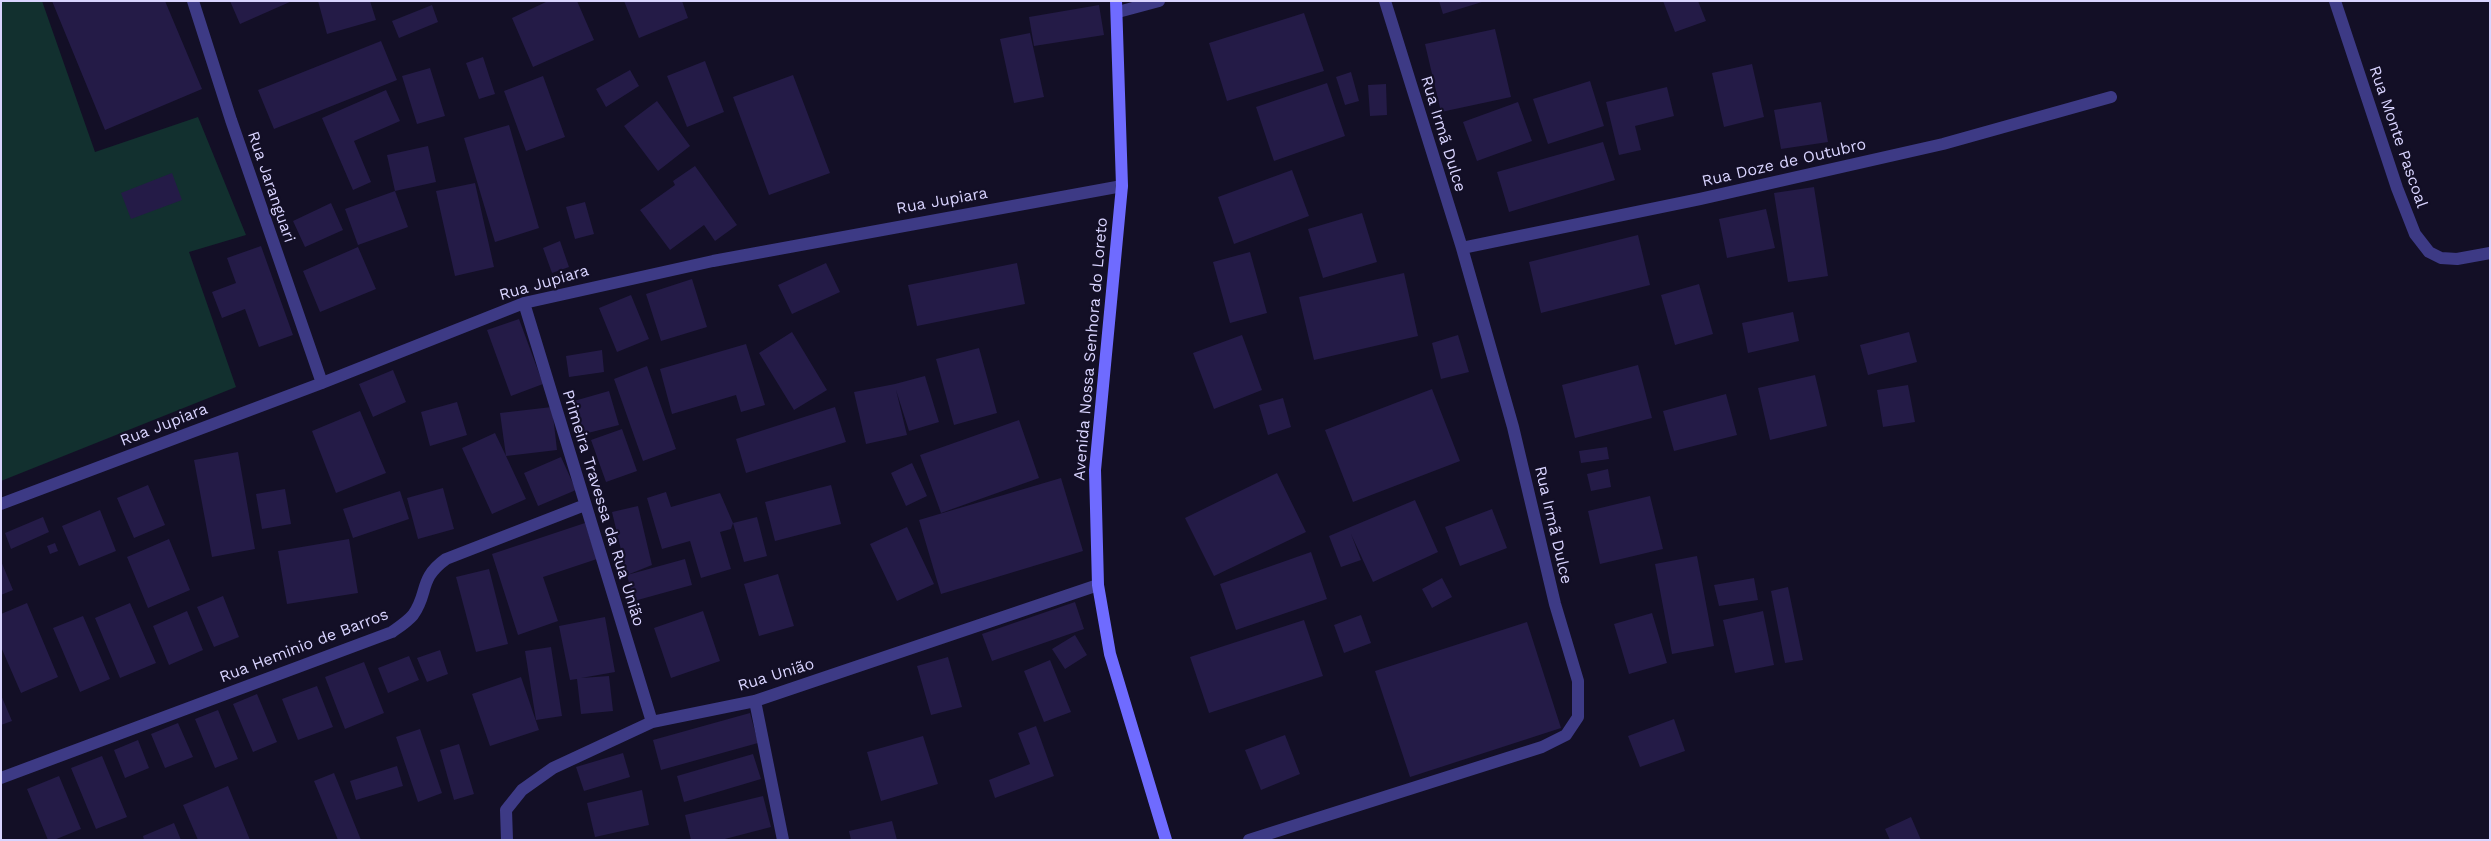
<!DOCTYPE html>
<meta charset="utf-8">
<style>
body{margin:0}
#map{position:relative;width:2491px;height:841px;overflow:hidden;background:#130f26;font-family:"Work Sans",sans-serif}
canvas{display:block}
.frame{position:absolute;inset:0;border:2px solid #d9d4ff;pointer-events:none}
</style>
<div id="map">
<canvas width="2491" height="841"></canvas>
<div class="frame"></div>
</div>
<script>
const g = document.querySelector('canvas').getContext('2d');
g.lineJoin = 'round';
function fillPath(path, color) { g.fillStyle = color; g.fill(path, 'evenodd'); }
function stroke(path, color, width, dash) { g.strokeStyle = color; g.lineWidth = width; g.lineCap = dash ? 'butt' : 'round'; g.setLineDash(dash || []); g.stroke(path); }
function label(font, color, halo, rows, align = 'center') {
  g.font = font + ' "Work Sans",sans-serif'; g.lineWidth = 4.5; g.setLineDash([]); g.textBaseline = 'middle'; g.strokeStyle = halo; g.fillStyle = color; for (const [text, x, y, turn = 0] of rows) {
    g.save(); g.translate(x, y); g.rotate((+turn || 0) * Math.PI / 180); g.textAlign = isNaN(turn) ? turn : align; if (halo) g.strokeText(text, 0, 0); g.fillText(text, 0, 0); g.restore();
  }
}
const green = new Path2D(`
 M 1,1 L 42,1 L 95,152 L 198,117 L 246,235 L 189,252 L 236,387 L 1,481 Z`);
const building = new Path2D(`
 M 52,1 L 165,1 L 202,89 L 105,130 Z
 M 230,1 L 292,1 L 240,24 Z
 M 318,1 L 370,1 L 376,20 L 327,34 Z
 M 548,1 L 577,1 L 594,40 L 533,67 L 512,18 Z
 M 624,1 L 682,1 L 688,18 L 639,38 Z
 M 1439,1 L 1482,1 L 1482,2 L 1443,14 Z
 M 1663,1 L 1698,1 L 1706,21 L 1675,32 Z
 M 432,5 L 438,22 L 399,38 L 392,21 Z
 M 1099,5 L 1104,35 L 1034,46 L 1029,17 Z
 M 1304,13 L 1324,71 L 1227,101 L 1209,43 Z
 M 1495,29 L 1511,97 L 1441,112 L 1425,44 Z
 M 1030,33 L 1044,97 L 1014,103 L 1000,39 Z
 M 381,41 L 397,80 L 274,129 L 258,90 Z
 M 483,57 L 495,94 L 479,99 L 466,63 Z
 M 705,61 L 724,112 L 687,127 L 667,76 Z
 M 1752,64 L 1764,117 L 1724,127 L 1712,73 Z
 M 430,68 L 445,116 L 417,124 L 402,76 Z
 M 630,70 L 639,86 L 606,107 L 596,89 Z
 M 1351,72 L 1359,101 L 1345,105 L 1336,77 Z
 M 793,75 L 830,173 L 769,195 L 733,97 Z
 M 543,76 L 565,137 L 526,151 L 504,91 Z
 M 1590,81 L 1604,126 L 1548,144 L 1533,99 Z
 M 1327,83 L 1345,136 L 1274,161 L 1256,107 Z
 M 1386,84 L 1387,115 L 1370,116 L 1368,85 Z
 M 1667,87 L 1674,116 L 1635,126 L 1641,150 L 1619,155 L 1606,102 Z
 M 386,90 L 400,121 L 354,141 L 371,182 L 353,190 L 322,118 Z
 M 657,101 L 690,146 L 658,171 L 624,126 Z
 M 1518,102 L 1532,141 L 1477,161 L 1463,122 Z
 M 1821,102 L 1828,142 L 1781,149 L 1774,110 Z
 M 509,125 L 539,228 L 495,242 L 464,138 Z
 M 1603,142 L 1615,180 L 1509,212 L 1497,172 Z
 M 428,146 L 436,182 L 395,191 L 387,155 Z
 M 695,166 L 737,225 L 715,241 L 704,225 L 670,250 L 640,210 L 675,185 L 673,181 Z
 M 1292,170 L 1309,216 L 1234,244 L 1218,197 Z
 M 172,173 L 182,200 L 131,219 L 121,193 Z
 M 475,183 L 494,267 L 455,276 L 436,191 Z
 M 1814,187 L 1828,276 L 1788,282 L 1774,193 Z
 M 395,191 L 408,227 L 358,245 L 345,209 Z
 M 585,202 L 594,234 L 575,239 L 566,207 Z
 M 331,203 L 343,230 L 305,247 L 293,221 Z
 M 1766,209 L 1775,248 L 1727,258 L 1719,219 Z
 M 1362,213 L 1377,262 L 1323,278 L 1308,229 Z
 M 1638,235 L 1650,285 L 1541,313 L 1529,262 Z
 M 560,241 L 569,267 L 552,273 L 543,248 Z
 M 261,246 L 293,335 L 259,347 L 245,309 L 222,318 L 212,292 L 236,283 L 227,258 Z
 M 358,247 L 376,289 L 320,312 L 303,271 Z
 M 1250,252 L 1267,313 L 1230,323 L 1213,262 Z
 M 826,263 L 840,292 L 792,314 L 778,285 Z
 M 1017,263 L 1025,304 L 917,326 L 908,285 Z
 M 1404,273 L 1418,336 L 1314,360 L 1299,297 Z
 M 692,279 L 707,327 L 661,341 L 646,294 Z
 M 1699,284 L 1713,334 L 1675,345 L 1661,295 Z
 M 631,295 L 649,339 L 617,352 L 599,308 Z
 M 1793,312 L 1799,341 L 1748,353 L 1742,323 Z
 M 519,319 L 543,384 L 511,396 L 487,330 Z
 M 792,332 L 827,390 L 794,410 L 759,353 Z
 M 1909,332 L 1917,362 L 1868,375 L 1860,345 Z
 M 1242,335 L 1262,390 L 1214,409 L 1193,353 Z
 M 1458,335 L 1469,372 L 1441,379 L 1432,343 Z
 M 746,344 L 765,405 L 741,412 L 736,395 L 672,414 L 660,369 Z
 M 979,348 L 997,413 L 954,425 L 936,359 Z
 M 602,350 L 604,372 L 569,377 L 566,356 Z
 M 1638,365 L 1652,418 L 1575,438 L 1562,385 Z
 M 647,366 L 676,449 L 643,461 L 614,379 Z
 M 393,370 L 406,402 L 373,417 L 359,384 Z
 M 1815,375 L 1827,426 L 1770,440 L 1758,388 Z
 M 925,376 L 939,422 L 909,431 L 896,390 L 907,435 L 866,444 L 854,392 L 895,384 Z
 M 1908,385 L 1915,422 L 1883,427 L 1877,390 Z
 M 1432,389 L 1460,461 L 1353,502 L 1325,430 Z
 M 609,391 L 619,425 L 584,434 L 574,401 Z
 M 1726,394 L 1737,435 L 1674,451 L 1663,411 Z
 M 1283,398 L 1291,427 L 1268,435 L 1259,405 Z
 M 457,402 L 467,435 L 430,446 L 421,412 Z
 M 552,407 L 557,450 L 506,456 L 526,499 L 492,514 L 462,448 L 495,433 L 506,456 L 500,413 Z
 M 835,407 L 846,442 L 746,473 L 736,439 Z
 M 360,411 L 386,473 L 336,493 L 312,431 Z
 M 1019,420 L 1039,478 L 941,513 L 920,455 Z
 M 622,429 L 637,471 L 606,482 L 591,440 Z
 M 1607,447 L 1609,459 L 1581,463 L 1579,451 Z
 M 238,452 L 255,549 L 212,557 L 194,460 Z
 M 561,457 L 576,490 L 538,506 L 524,473 Z
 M 912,463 L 927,496 L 906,506 L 891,473 Z
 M 1608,469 L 1611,487 L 1591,491 L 1587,474 Z
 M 1277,473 L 1306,532 L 1214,576 L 1185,518 Z
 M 1061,478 L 1083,551 L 941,594 L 919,520 Z
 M 148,485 L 165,525 L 134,538 L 117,498 Z
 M 831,485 L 841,524 L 775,541 L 765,502 Z
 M 443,488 L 454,529 L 418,539 L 407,498 Z
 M 285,489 L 291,524 L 262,529 L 256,494 Z
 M 400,491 L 409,519 L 353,538 L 343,509 Z
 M 666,492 L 671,507 L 720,493 L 733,523 L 731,529 L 720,532 L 731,569 L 701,578 L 690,541 L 662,549 L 647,498 Z
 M 1650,496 L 1663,549 L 1600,564 L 1588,511 Z
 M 1415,500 L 1438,552 L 1373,582 L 1351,534 L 1361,560 L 1341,567 L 1329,536 Z
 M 638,506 L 652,565 L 627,575 L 612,512 Z
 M 1492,509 L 1507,548 L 1460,566 L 1445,527 Z
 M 100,510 L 116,551 L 79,566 L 62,526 Z
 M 43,517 L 49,532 L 11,549 L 5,533 Z
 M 757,517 L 767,556 L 744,562 L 733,523 Z
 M 585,523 L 597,559 L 543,577 L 558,621 L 518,635 L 492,554 Z
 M 907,527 L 934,584 L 897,601 L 870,544 Z
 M 169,539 L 190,590 L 148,608 L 127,557 Z
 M 349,539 L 358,593 L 287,604 L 278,551 Z
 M 55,543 L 58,551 L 50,554 L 47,546 Z
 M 1311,552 L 1327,599 L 1236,630 L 1220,584 Z
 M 1697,556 L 1714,646 L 1672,654 L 1655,564 Z
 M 685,559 L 692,585 L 634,601 L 627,575 Z
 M 1,561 L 13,590 L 1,595 Z
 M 489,569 L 508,644 L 476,652 L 456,577 Z
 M 778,574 L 794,626 L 759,636 L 744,584 Z
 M 1442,578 L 1452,597 L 1432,608 L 1422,589 Z
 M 1754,578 L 1758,600 L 1719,606 L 1714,585 Z
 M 1788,587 L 1803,660 L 1785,663 L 1771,591 Z
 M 223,596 L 239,637 L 214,647 L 197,607 Z
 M 1075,602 L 1084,629 L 992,661 L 982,634 Z
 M 27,603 L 58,677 L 21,693 L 1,647 L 1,614 Z
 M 130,603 L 156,663 L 120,678 L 95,618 Z
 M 187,611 L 203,650 L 169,665 L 153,626 Z
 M 703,611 L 720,661 L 671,678 L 654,628 Z
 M 1763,611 L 1774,665 L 1735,673 L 1723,620 Z
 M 1652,613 L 1667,663 L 1629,674 L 1614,624 Z
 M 1361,615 L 1371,643 L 1344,653 L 1334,625 Z
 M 83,616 L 110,679 L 80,692 L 53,628 Z
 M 605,617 L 615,672 L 581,678 L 609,676 L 613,711 L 581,714 L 577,679 L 570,680 L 559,626 Z
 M 1304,620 L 1323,676 L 1209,713 L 1190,657 Z
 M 1527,622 L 1561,728 L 1410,777 L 1375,671 Z
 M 1075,635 L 1087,655 L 1065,669 L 1052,649 Z
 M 551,647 L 562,716 L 536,720 L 525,651 Z
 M 440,650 L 448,674 L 427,682 L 417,658 Z
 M 409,656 L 419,680 L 388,693 L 378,668 Z
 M 948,657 L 962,707 L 931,715 L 917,666 Z
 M 1050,660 L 1071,712 L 1044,722 L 1024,671 Z
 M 364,662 L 384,713 L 345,729 L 325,677 Z
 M 521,677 L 539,730 L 490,746 L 472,694 Z
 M 317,686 L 333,727 L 298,740 L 282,699 Z
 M 257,694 L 277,742 L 253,752 L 233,704 Z
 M 1,695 L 12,721 L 1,725 Z
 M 218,710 L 238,759 L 215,768 L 195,719 Z
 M 750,713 L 758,743 L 661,770 L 653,740 Z
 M 1674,719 L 1685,751 L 1640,767 L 1628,736 Z
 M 178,723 L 193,757 L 165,768 L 151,734 Z
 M 1036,726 L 1054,776 L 995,798 L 989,780 L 1030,764 L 1018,733 Z
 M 420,729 L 442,793 L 418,802 L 396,737 Z
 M 1285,735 L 1300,774 L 1261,790 L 1245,750 Z
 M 923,736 L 938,784 L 881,801 L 867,752 Z
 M 138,740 L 149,768 L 125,778 L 114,750 Z
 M 459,744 L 474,794 L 454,800 L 440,750 Z
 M 623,753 L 630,777 L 584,791 L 576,767 Z
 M 753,754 L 761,779 L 684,802 L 677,776 Z
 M 102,756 L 127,817 L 96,829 L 71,768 Z
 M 397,766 L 403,786 L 356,800 L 350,781 Z
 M 334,773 L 361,840 L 338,840 L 314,781 Z
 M 59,776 L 81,829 L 54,840 L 48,840 L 27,789 Z
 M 228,786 L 250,840 L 198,840 L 183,805 Z
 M 642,790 L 649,825 L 595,837 L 587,803 Z
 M 763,796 L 771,827 L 721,840 L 691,840 L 685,815 Z
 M 1911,817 L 1921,840 L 1890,840 L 1885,829 Z
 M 892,821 L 897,840 L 851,840 L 849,831 Z
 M 174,823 L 181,840 L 144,840 L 143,836 Z`);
const street = new Path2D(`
 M 193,1 L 231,120 L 322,383
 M 2335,1 L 2397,188 L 2415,234 L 2429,252 L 2441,258 L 2457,259 L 2490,253
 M 1118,12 L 1159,1
 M 1462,248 L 1700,199 L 1943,144 L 2111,97
 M 524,303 L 652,722
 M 1,504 L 322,383 L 524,303 L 713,261 L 1122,186
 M 755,701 L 783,840
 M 1,778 L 392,632 C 399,627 407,622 413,615 C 429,593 418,579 446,559 L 585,505
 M 507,840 L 506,810 L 522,790 L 553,768 L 652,722 L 755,701 L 1098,585
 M 1249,840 L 1542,747 L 1566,735 L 1578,717 L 1578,681 L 1555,604 L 1513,427 L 1462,248 L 1385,1`);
const secondary = new Path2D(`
 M 1116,1 L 1122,186 L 1095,470 L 1098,585 L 1110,654 L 1166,840`);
const streetNames = [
 ["Rua Irmã Dulce",1443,134,73],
 ["Rua Monte Pascoal",2398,137,71],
 ["Rua Doze de Outubro",1784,163,-13],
 ["Rua Jaranguari",271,187,71],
 ["Rua Jupiara",942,201,-10],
 ["Rua Jupiara",544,283,-16],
 ["Avenida Nossa Senhora do Loreto",1091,349,-85],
 ["Rua Jupiara",164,425,-21],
 ["Primeira Travessa da Rua União",603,508,73],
 ["Rua Irmã Dulce",1553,525,77],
 ["Rua Heminio de Barros",304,646,-21],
 ["Rua União",776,675,-17]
];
fillPath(green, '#12302f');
fillPath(building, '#241b47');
stroke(street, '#3d3a85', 12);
stroke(secondary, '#6f6bff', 12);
label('16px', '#d9d4ff', '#130f26', streetNames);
</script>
